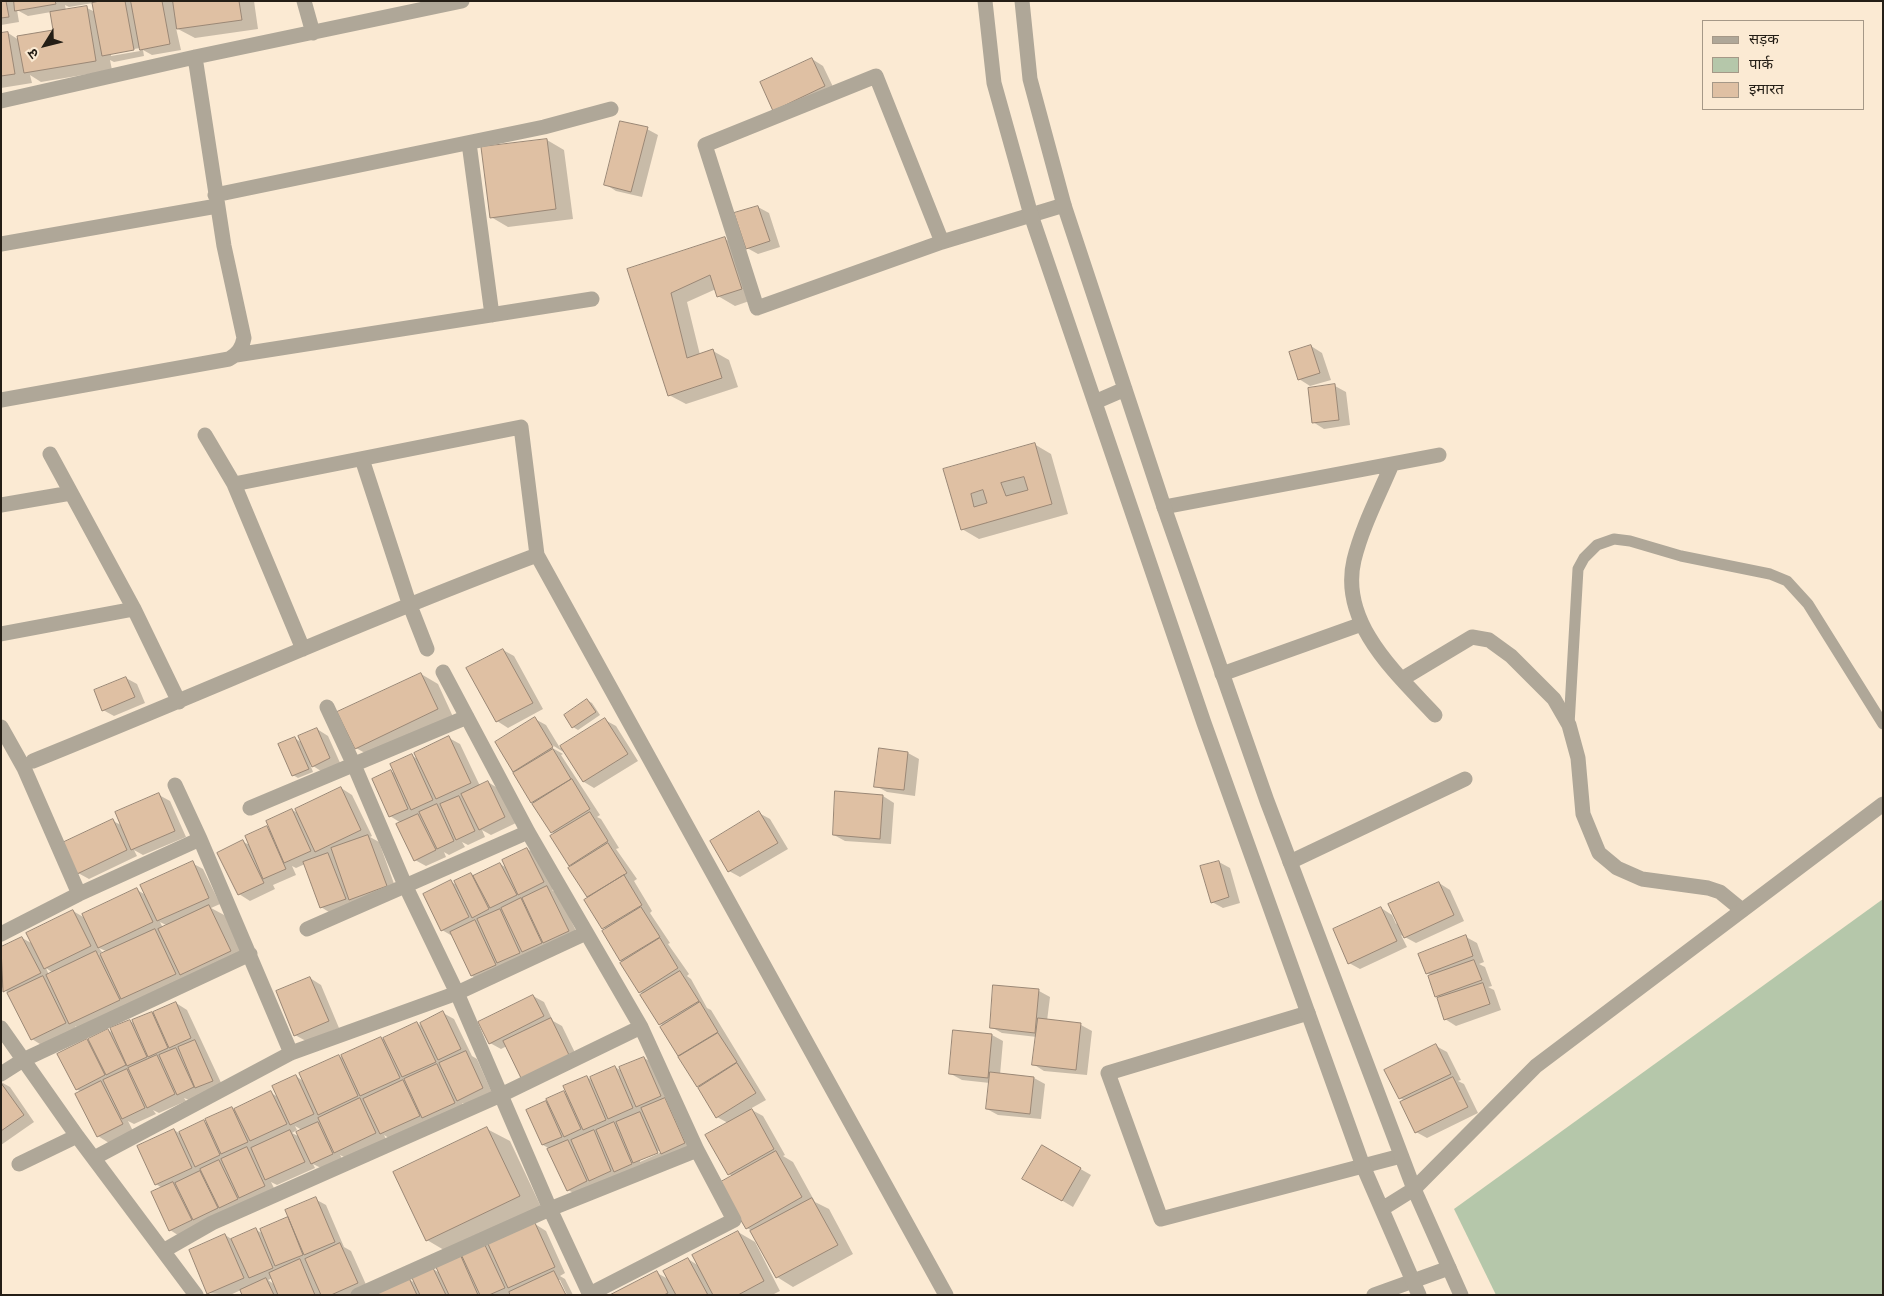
<!DOCTYPE html>
<meta charset="utf-8">
<style>
body{margin:0}
#map{position:relative;width:1884px;height:1296px;overflow:hidden;background:#fbead3;font-family:Raleway,"Noto Sans Devanagari",sans-serif}
canvas{display:block}
.frame{position:absolute;inset:0;border:2px solid #241e16;pointer-events:none}
.legend{position:absolute;left:1702px;top:20px;width:162px;height:90px;box-sizing:border-box;background:#fbead3;border:1px solid #a59887;margin:0;padding:6px 9px;list-style:none;font-size:15px;color:#241e16}
.legend li{display:flex;align-items:center;gap:10px;height:25px}
.legend b{width:25px;border:1px solid #a59887}
.north{position:absolute;left:20px;top:20px;width:50px;height:50px;-webkit-text-stroke:4px #fbead3;paint-order:stroke;rotate:234deg;font-size:14px;font-weight:700;line-height:20px;text-align:center;color:#241e16}
.north::after{content:'';display:block;margin:auto;width:18px;height:22px;background:#241e16;clip-path:polygon(50% 0,100% 100%,50% 72%,0 100%)}
</style>
<div id="map">
<canvas width="1884" height="1296"></canvas>
<div class="frame"></div>
<ul class="legend">
<li><b style="height:6px;background:#afa798"></b>सड़क</li>
<li><b style="height:14px;background:#b5c7aa"></b>पार्क</li>
<li><b style="height:14px;background:#dfc0a3"></b>इमारत</li>
</ul>
<div class="north">उ</div>
</div>
<script>
const g = document.querySelector('canvas').getContext('2d');
g.lineJoin = 'round';
function fillPath(path, color) { g.fillStyle = color; g.fill(path, 'evenodd'); }
function stroke(path, color, width, dash) { g.strokeStyle = color; g.lineWidth = width; g.lineCap = dash ? 'butt' : 'round'; g.setLineDash(dash || []); g.stroke(path); }
const green = new Path2D(`
 M 1883,899 L 1883,1295 L 1496,1295 L 1454,1209 Z`);
const shadow = new Path2D(`
 M 1,1 L 129,1 L 133,4 L 133,1 L 254,1 L 258,29 L 195,38 L 176,28 L 181,50 L 152,55 L 143,50 L 144,56 L 114,62 L 110,60 L 112,70 L 41,82 L 30,75 L 32,83 L 1,88 L 1,34 L 8,33 L 19,40 L 54,31 L 51,12 L 28,16 L 17,10 L 19,22 L 1,25 ZM 93,3 L 95,12 L 87,8 L 66,11 L 65,5 L 69,7 ZM 140,48 L 140,51 L 111,56 L 111,53 Z
 M 812,59 L 823,66 L 836,93 L 774,110 Z
 M 647,129 L 658,135 L 642,197 L 616,191 L 605,184 Z
 M 547,140 L 564,150 L 573,219 L 508,227 L 491,217 L 482,148 Z
 M 758,207 L 769,213 L 780,247 L 758,254 L 747,248 Z
 M 725,239 L 742,248 L 758,298 L 735,306 L 718,296 L 716,289 L 687,302 L 700,355 L 713,351 L 729,360 L 738,387 L 686,404 L 669,395 L 628,270 Z
 M 1311,346 L 1322,353 L 1331,380 L 1310,386 L 1299,379 Z
 M 1335,386 L 1346,392 L 1350,425 L 1324,429 L 1313,422 Z
 M 1034,444 L 1051,454 L 1068,514 L 979,539 L 962,529 L 945,470 Z
 M 503,650 L 514,656 L 543,709 L 508,728 L 497,721 Z
 M 421,674 L 438,684 L 454,719 L 372,757 L 356,748 Z
 M 126,678 L 137,684 L 145,703 L 114,716 L 103,710 Z
 M 587,700 L 592,703 L 600,715 L 578,730 L 573,727 Z
 M 535,719 L 546,725 L 560,748 L 605,720 L 616,726 L 638,761 L 594,788 L 584,782 L 565,753 L 549,743 L 547,745 L 563,754 L 561,755 L 600,815 L 597,817 L 601,819 L 619,848 L 616,849 L 637,879 L 634,881 L 652,911 L 650,913 L 670,943 L 668,944 L 689,974 L 687,976 L 691,979 L 707,1008 L 711,1010 L 766,1100 L 750,1109 L 763,1116 L 785,1155 L 783,1156 L 793,1162 L 815,1202 L 829,1209 L 853,1254 L 793,1287 L 777,1277 L 752,1231 L 747,1228 L 734,1177 L 729,1174 L 728,1123 L 717,1117 L 701,1088 L 679,1055 L 644,994 L 640,992 L 621,960 L 606,930 L 586,900 L 589,898 L 570,868 L 572,867 L 555,834 L 552,832 L 515,774 Z
 M 317,729 L 328,736 L 341,765 L 324,773 L 310,764 L 313,772 L 298,778 L 293,775 L 295,738 L 302,743 Z
 M 449,738 L 460,744 L 480,786 L 488,782 L 499,789 L 516,823 L 491,835 L 482,830 L 485,837 L 468,845 L 462,842 L 465,847 L 449,855 L 444,852 L 446,857 L 426,866 L 415,860 L 401,823 L 390,816 L 391,771 L 396,774 L 412,756 L 418,759 Z
 M 880,750 L 908,753 L 919,759 L 915,796 L 887,792 L 876,786 Z
 M 341,788 L 352,795 L 372,836 L 370,837 L 379,842 L 397,892 L 332,914 L 321,907 L 305,864 L 296,868 L 292,866 L 296,875 L 273,885 L 275,889 L 250,901 L 239,894 L 243,842 L 250,845 L 267,828 L 271,830 L 292,810 L 298,813 Z
 M 159,795 L 170,801 L 186,837 L 143,855 L 134,850 L 137,856 L 89,879 L 78,873 L 113,821 L 123,826 Z
 M 883,796 L 894,803 L 891,844 L 845,841 L 834,835 Z
 M 759,813 L 770,819 L 788,849 L 740,877 L 729,871 Z
 M 527,849 L 538,855 L 554,889 L 552,890 L 558,894 L 579,937 L 483,982 L 472,976 L 454,937 L 442,930 L 451,882 L 457,885 L 471,874 L 475,876 L 500,864 L 507,868 Z
 M 1219,862 L 1230,868 L 1240,903 L 1223,908 L 1212,902 Z
 M 192,863 L 203,869 L 220,904 L 211,908 L 226,916 L 247,961 L 87,1033 L 75,1026 L 77,1029 L 43,1046 L 32,1039 L 9,994 L 1,986 L 1,949 L 22,938 L 33,944 L 73,911 L 85,918 L 137,890 L 146,895 ZM 160,922 L 168,926 L 163,928 ZM 99,948 L 108,952 L 101,955 L 98,954 L 102,952 ZM 46,968 L 53,973 L 49,975 Z
 M 1439,883 L 1450,890 L 1464,921 L 1416,943 L 1401,935 L 1407,947 L 1360,969 L 1349,963 L 1381,908 L 1392,915 L 1396,924 Z
 M 1466,937 L 1477,943 L 1484,962 L 1479,964 L 1485,967 L 1492,986 L 1488,987 L 1494,990 L 1501,1010 L 1456,1026 L 1445,1019 L 1441,998 L 1436,996 L 1432,976 L 1427,973 Z
 M 310,978 L 321,985 L 339,1028 L 306,1041 L 295,1035 Z
 M 1039,991 L 1050,997 L 1047,1021 L 1081,1025 L 1092,1031 L 1087,1075 L 1044,1071 L 1033,1064 L 1037,1037 L 1002,1033 L 991,1027 Z
 M 533,996 L 544,1002 L 553,1021 L 562,1026 L 580,1063 L 507,1046 L 501,1049 L 490,1043 Z
 M 176,1003 L 187,1010 L 223,1087 L 189,1100 L 184,1098 L 186,1101 L 159,1113 L 153,1110 L 156,1114 L 134,1124 L 128,1121 L 133,1131 L 109,1143 L 98,1136 L 82,1092 L 76,1089 L 87,1041 L 92,1043 L 108,1030 L 113,1033 L 130,1021 L 135,1024 L 134,1021 Z
 M 443,1013 L 454,1019 L 472,1056 L 477,1059 L 493,1095 L 469,1106 L 462,1103 L 465,1109 L 392,1140 L 384,1135 L 386,1139 L 346,1158 L 340,1155 L 343,1160 L 323,1169 L 313,1164 L 315,1168 L 277,1185 L 271,1182 L 276,1192 L 181,1237 L 170,1230 L 153,1193 L 162,1188 L 156,1184 L 174,1130 L 179,1133 L 204,1122 L 209,1124 L 232,1109 L 237,1112 L 271,1093 L 278,1097 L 296,1076 L 303,1081 L 339,1056 L 345,1059 L 381,1038 L 387,1041 L 417,1023 L 423,1027 ZM 295,1126 L 302,1130 L 298,1132 ZM 297,1130 L 300,1137 L 292,1133 Z
 M 992,1035 L 1003,1041 L 1000,1075 L 1034,1078 L 1045,1084 L 1041,1119 L 998,1115 L 987,1109 L 990,1083 L 962,1080 L 951,1074 Z
 M 1436,1046 L 1447,1052 L 1461,1080 L 1458,1081 L 1464,1084 L 1478,1113 L 1427,1138 L 1416,1132 L 1405,1101 L 1400,1098 Z
 M 644,1058 L 655,1064 L 695,1149 L 579,1196 L 568,1190 L 550,1149 L 543,1145 L 546,1102 L 550,1105 L 564,1093 L 569,1095 L 587,1077 L 593,1081 L 615,1067 L 622,1071 ZM 663,1149 L 664,1151 L 640,1162 L 640,1159 Z
 M 1,1082 L 10,1087 L 34,1122 L 1,1145 Z
 M 487,1129 L 510,1141 L 542,1209 L 449,1253 L 427,1240 Z
 M 1042,1147 L 1091,1175 L 1073,1207 L 1024,1178 Z
 M 315,1199 L 326,1205 L 344,1247 L 351,1251 L 368,1289 L 356,1295 L 243,1295 L 241,1290 L 230,1295 L 208,1293 L 225,1235 L 233,1240 L 256,1230 L 264,1234 ZM 273,1278 L 275,1285 L 268,1280 Z
 M 535,1224 L 546,1231 L 565,1273 L 560,1276 L 565,1279 L 573,1295 L 567,1295 L 560,1280 L 557,1280 L 564,1295 L 377,1295 L 409,1279 L 416,1284 L 433,1269 L 440,1273 L 460,1255 L 464,1258 L 483,1242 L 489,1245 Z
 M 738,1232 L 755,1242 L 780,1291 L 772,1295 L 613,1295 L 657,1273 L 670,1280 L 688,1259 L 699,1266 Z`);
const building = new Path2D(`
 M 1,1 L 6,1 L 9,17 L 1,18 Z
 M 14,1 L 55,1 L 56,4 L 15,11 Z
 M 100,1 L 125,1 L 134,50 L 102,56 L 92,3 Z
 M 131,1 L 162,1 L 170,44 L 140,50 Z
 M 173,1 L 239,1 L 242,20 L 177,29 Z
 M 87,6 L 96,61 L 24,73 L 17,36 L 53,30 L 50,12 Z
 M 8,32 L 15,74 L 1,76 L 1,33 Z
 M 812,58 L 825,86 L 773,111 L 760,82 Z
 M 620,121 L 648,127 L 631,192 L 604,185 Z
 M 547,139 L 556,209 L 490,218 L 481,147 Z
 M 758,206 L 770,241 L 746,249 L 734,213 Z
 M 725,237 L 742,289 L 717,297 L 710,275 L 671,293 L 687,358 L 713,349 L 722,378 L 668,396 L 627,269 Z
 M 1311,345 L 1320,373 L 1298,380 L 1289,352 Z
 M 1335,384 L 1339,420 L 1312,423 L 1308,388 Z
 M 1035,443 L 1052,504 L 961,530 L 943,469 ZM 1024,477 L 1028,490 L 1006,496 L 1001,483 ZM 983,490 L 987,503 L 974,507 L 971,494 Z
 M 503,649 L 533,703 L 496,722 L 466,668 Z
 M 421,673 L 438,709 L 355,749 L 337,712 Z
 M 126,677 L 135,697 L 102,711 L 94,690 Z
 M 587,699 L 596,712 L 572,728 L 564,715 Z
 M 535,717 L 553,747 L 513,772 L 495,742 Z
 M 605,718 L 628,754 L 583,782 L 560,746 Z
 M 317,728 L 330,758 L 312,767 L 298,736 Z
 M 449,736 L 471,783 L 436,799 L 414,753 Z
 M 295,737 L 309,769 L 292,776 L 278,744 Z
 M 879,748 L 908,752 L 904,790 L 874,787 Z
 M 553,749 L 571,779 L 531,803 L 513,773 Z
 M 412,754 L 433,800 L 411,810 L 390,764 Z
 M 391,770 L 408,809 L 389,817 L 372,779 Z
 M 572,779 L 590,809 L 551,833 L 532,804 Z
 M 488,781 L 505,817 L 479,830 L 461,794 Z
 M 341,787 L 361,830 L 315,852 L 295,809 Z
 M 835,791 L 883,795 L 880,839 L 833,835 Z
 M 159,793 L 175,831 L 131,850 L 115,812 Z
 M 459,796 L 475,831 L 456,840 L 440,804 Z
 M 437,804 L 454,841 L 437,849 L 419,812 Z
 M 292,809 L 311,851 L 284,863 L 266,821 Z
 M 759,811 L 778,843 L 728,872 L 710,841 Z
 M 590,812 L 608,841 L 569,866 L 550,836 Z
 M 418,814 L 436,850 L 414,861 L 396,824 Z
 M 113,819 L 127,850 L 77,874 L 62,843 Z
 M 267,826 L 286,869 L 263,879 L 245,836 Z
 M 368,835 L 387,886 L 349,900 L 331,848 Z
 M 243,840 L 264,883 L 238,895 L 217,853 Z
 M 608,843 L 627,873 L 587,897 L 568,868 Z
 M 527,848 L 544,882 L 518,895 L 502,860 Z
 M 328,853 L 346,899 L 320,908 L 303,862 Z
 M 193,861 L 209,898 L 157,921 L 140,885 Z
 M 1219,861 L 1229,897 L 1211,903 L 1200,866 Z
 M 500,863 L 517,895 L 490,908 L 473,876 Z
 M 471,873 L 489,909 L 472,918 L 454,881 Z
 M 624,875 L 642,905 L 602,929 L 584,900 Z
 M 451,880 L 469,917 L 441,931 L 423,894 Z
 M 1439,882 L 1454,915 L 1404,938 L 1388,904 Z
 M 547,886 L 569,931 L 543,943 L 522,898 Z
 M 137,888 L 153,922 L 98,948 L 82,914 Z
 M 521,898 L 542,943 L 522,952 L 501,908 Z
 M 209,905 L 231,951 L 180,975 L 158,929 Z
 M 641,907 L 660,937 L 620,961 L 602,931 Z
 M 1381,907 L 1397,941 L 1348,964 L 1333,929 Z
 M 500,909 L 520,953 L 497,963 L 477,919 Z
 M 73,910 L 91,946 L 44,969 L 26,933 Z
 M 475,920 L 496,965 L 471,976 L 450,932 Z
 M 155,929 L 176,974 L 121,999 L 100,954 Z
 M 1466,935 L 1473,956 L 1426,974 L 1418,954 Z
 M 22,937 L 41,973 L 3,992 L 1,947 Z
 M 660,938 L 678,968 L 639,993 L 620,963 Z
 M 96,951 L 120,1000 L 69,1024 L 46,975 Z
 M 1474,960 L 1482,980 L 1435,997 L 1428,976 Z
 M 680,971 L 699,1001 L 659,1025 L 640,995 Z
 M 43,976 L 66,1023 L 31,1040 L 7,993 Z
 M 310,977 L 329,1021 L 294,1036 L 276,991 Z
 M 1483,983 L 1490,1004 L 1444,1020 L 1437,998 Z
 M 993,985 L 1039,989 L 1035,1033 L 990,1028 Z
 M 533,995 L 544,1016 L 489,1044 L 478,1022 Z
 M 176,1002 L 191,1038 L 169,1048 L 153,1012 Z
 M 700,1002 L 718,1032 L 678,1056 L 660,1027 Z
 M 443,1011 L 461,1049 L 438,1060 L 420,1023 Z
 M 152,1012 L 168,1048 L 148,1057 L 132,1020 Z
 M 551,1018 L 570,1057 L 522,1080 L 503,1041 Z
 M 1038,1018 L 1081,1023 L 1076,1070 L 1032,1065 Z
 M 130,1020 L 147,1057 L 127,1066 L 110,1028 Z
 M 417,1022 L 436,1062 L 402,1077 L 383,1038 Z
 M 108,1029 L 126,1065 L 106,1075 L 88,1039 Z
 M 953,1030 L 992,1034 L 988,1078 L 949,1074 Z
 M 718,1033 L 737,1062 L 697,1087 L 678,1057 Z
 M 381,1037 L 400,1078 L 360,1096 L 341,1055 Z
 M 87,1039 L 105,1075 L 76,1090 L 57,1054 Z
 M 195,1040 L 213,1081 L 195,1088 L 178,1047 Z
 M 1436,1044 L 1451,1074 L 1399,1099 L 1384,1070 Z
 M 176,1048 L 194,1087 L 177,1095 L 159,1055 Z
 M 466,1051 L 483,1088 L 457,1101 L 439,1063 Z
 M 157,1055 L 175,1094 L 147,1108 L 128,1068 Z
 M 339,1055 L 358,1096 L 318,1115 L 299,1073 Z
 M 644,1057 L 661,1096 L 636,1107 L 619,1067 Z
 M 737,1063 L 756,1093 L 716,1118 L 698,1088 Z
 M 437,1064 L 455,1103 L 422,1118 L 404,1079 Z
 M 615,1066 L 633,1108 L 608,1119 L 590,1077 Z
 M 127,1069 L 145,1108 L 122,1119 L 103,1080 Z
 M 990,1072 L 1034,1077 L 1030,1114 L 986,1109 Z
 M 296,1075 L 314,1114 L 290,1125 L 272,1086 Z
 M 587,1076 L 606,1120 L 583,1130 L 563,1086 Z
 M 1453,1077 L 1468,1107 L 1415,1133 L 1400,1102 Z
 M 403,1080 L 420,1116 L 380,1134 L 363,1099 Z
 M 101,1081 L 123,1124 L 97,1137 L 75,1094 Z
 M 1,1083 L 24,1115 L 1,1131 Z
 M 271,1091 L 287,1124 L 250,1141 L 234,1109 Z
 M 564,1091 L 581,1129 L 564,1137 L 546,1099 Z
 M 360,1098 L 376,1133 L 334,1153 L 318,1118 Z
 M 665,1098 L 685,1143 L 661,1154 L 641,1108 Z
 M 546,1101 L 562,1137 L 542,1145 L 526,1110 Z
 M 232,1107 L 248,1142 L 221,1154 L 205,1119 Z
 M 752,1109 L 774,1149 L 728,1175 L 705,1135 Z
 M 640,1112 L 658,1153 L 633,1163 L 616,1122 Z
 M 204,1120 L 220,1155 L 195,1167 L 179,1132 Z
 M 318,1122 L 333,1154 L 311,1164 L 296,1132 Z
 M 614,1122 L 632,1164 L 614,1172 L 596,1130 Z
 M 487,1127 L 520,1196 L 426,1241 L 393,1172 Z
 M 174,1129 L 192,1168 L 155,1185 L 137,1146 Z
 M 290,1130 L 305,1162 L 265,1180 L 251,1148 Z
 M 594,1130 L 611,1171 L 589,1181 L 571,1140 Z
 M 568,1140 L 587,1181 L 567,1191 L 547,1149 Z
 M 1042,1145 L 1081,1168 L 1062,1201 L 1022,1179 Z
 M 247,1147 L 265,1186 L 239,1198 L 221,1159 Z
 M 776,1151 L 802,1197 L 746,1229 L 719,1183 Z
 M 219,1160 L 238,1199 L 219,1208 L 200,1169 Z
 M 200,1171 L 218,1208 L 193,1220 L 175,1183 Z
 M 173,1182 L 192,1220 L 169,1231 L 151,1192 Z
 M 316,1197 L 335,1242 L 304,1255 L 285,1210 Z
 M 812,1198 L 838,1245 L 776,1278 L 750,1231 Z
 M 288,1217 L 303,1255 L 275,1266 L 260,1229 Z
 M 535,1223 L 555,1267 L 508,1288 L 488,1244 Z
 M 256,1228 L 273,1268 L 249,1278 L 231,1239 Z
 M 738,1231 L 764,1281 L 738,1295 L 713,1295 L 692,1255 Z
 M 225,1234 L 244,1278 L 207,1294 L 189,1250 Z
 M 483,1241 L 505,1288 L 489,1295 L 480,1295 L 460,1252 Z
 M 340,1243 L 358,1283 L 331,1295 L 321,1295 L 305,1259 Z
 M 460,1254 L 478,1295 L 449,1295 L 435,1265 Z
 M 688,1258 L 708,1295 L 676,1295 L 663,1271 Z
 M 300,1259 L 315,1295 L 278,1295 L 269,1273 Z
 M 433,1268 L 446,1295 L 420,1295 L 412,1278 Z
 M 554,1271 L 566,1295 L 510,1295 L 509,1292 Z
 M 657,1271 L 668,1293 L 664,1295 L 610,1295 Z
 M 266,1278 L 274,1295 L 242,1295 L 240,1290 Z
 M 409,1278 L 417,1295 L 375,1295 Z`);
const service = new Path2D(`
 M 1569,725 L 1578,569 L 1584,558 L 1597,545 L 1614,539 L 1630,541 L 1681,556 L 1770,574 L 1787,581 L 1808,604 L 1883,724`);
const minor = new Path2D(`
 M 304,1 L 313,33
 M 1,101 L 195,57 L 462,1
 M 469,143 L 492,315
 M 215,195 L 544,127 L 611,109
 M 942,242 L 876,76 L 705,145 L 757,308 L 942,242 L 1064,205
 M 1,244 L 217,206
 M 236,355 L 592,299
 M 1,400 L 229,359 C 238,354 242,348 244,338 L 224,246 L 195,57
 M 205,435 L 234,484 L 303,649
 M 50,454 L 134,609 L 179,702
 M 362,459 L 409,603 L 427,649
 M 1392,464 C 1379,495 1362,527 1354,560 C 1339,623 1397,674 1435,715
 M 234,484 L 521,427 L 537,555 L 946,1295
 M 1,505 L 71,493
 M 1164,507 L 1439,455
 M 1,634 L 134,609
 M 443,672 L 528,832 L 641,1027 L 697,1150 L 734,1220 L 590,1294
 M 1222,674 L 1362,624
 M 1402,679 L 1472,637 L 1489,640 L 1511,656 L 1554,699 L 1569,725 L 1578,758 L 1583,814 L 1599,853 L 1617,868 L 1642,879 L 1708,888 L 1720,892 L 1742,910
 M 327,707 L 354,765 L 405,885 L 457,993 L 550,1209 L 590,1295
 M 1,727 L 24,768 L 79,894
 M 33,761 C 202,693 367,619 537,555
 M 175,785 L 200,839 L 291,1053
 M 250,808 L 467,717
 M 1290,862 L 1465,779
 M 307,929 L 528,832
 M 1,934 L 79,894 L 200,839
 M 1308,1013 L 1108,1073 L 1161,1219 L 1401,1156
 M 1,1028 L 77,1136 L 19,1164
 M 1,1074 L 23,1060 L 250,954
 M 77,1136 L 196,1295
 M 94,1158 L 291,1053 L 457,993 L 586,933
 M 163,1251 L 212,1223 L 501,1095 L 641,1027
 M 358,1295 L 550,1209 L 697,1150
 M 1374,1295 L 1449,1268`);
const tertiary = new Path2D(`
 M 985,1 L 994,83 L 1031,215 L 1204,723 L 1308,1013 L 1363,1166 L 1419,1295
 M 1022,1 L 1030,79 L 1064,205 L 1164,507 L 1267,801 L 1414,1189 L 1461,1295
 M 1095,402 L 1125,389
 M 1382,1209 L 1414,1189 L 1536,1066 L 1883,804`);
fillPath(green, '#b5c7aa');
fillPath(shadow, '#0003');
fillPath(building, '#dfc0a3');
stroke(building, '#9a8775', 1);
stroke(service, '#afa798', 11);
stroke(minor, '#afa798', 15);
stroke(tertiary, '#afa798', 15);
</script>
